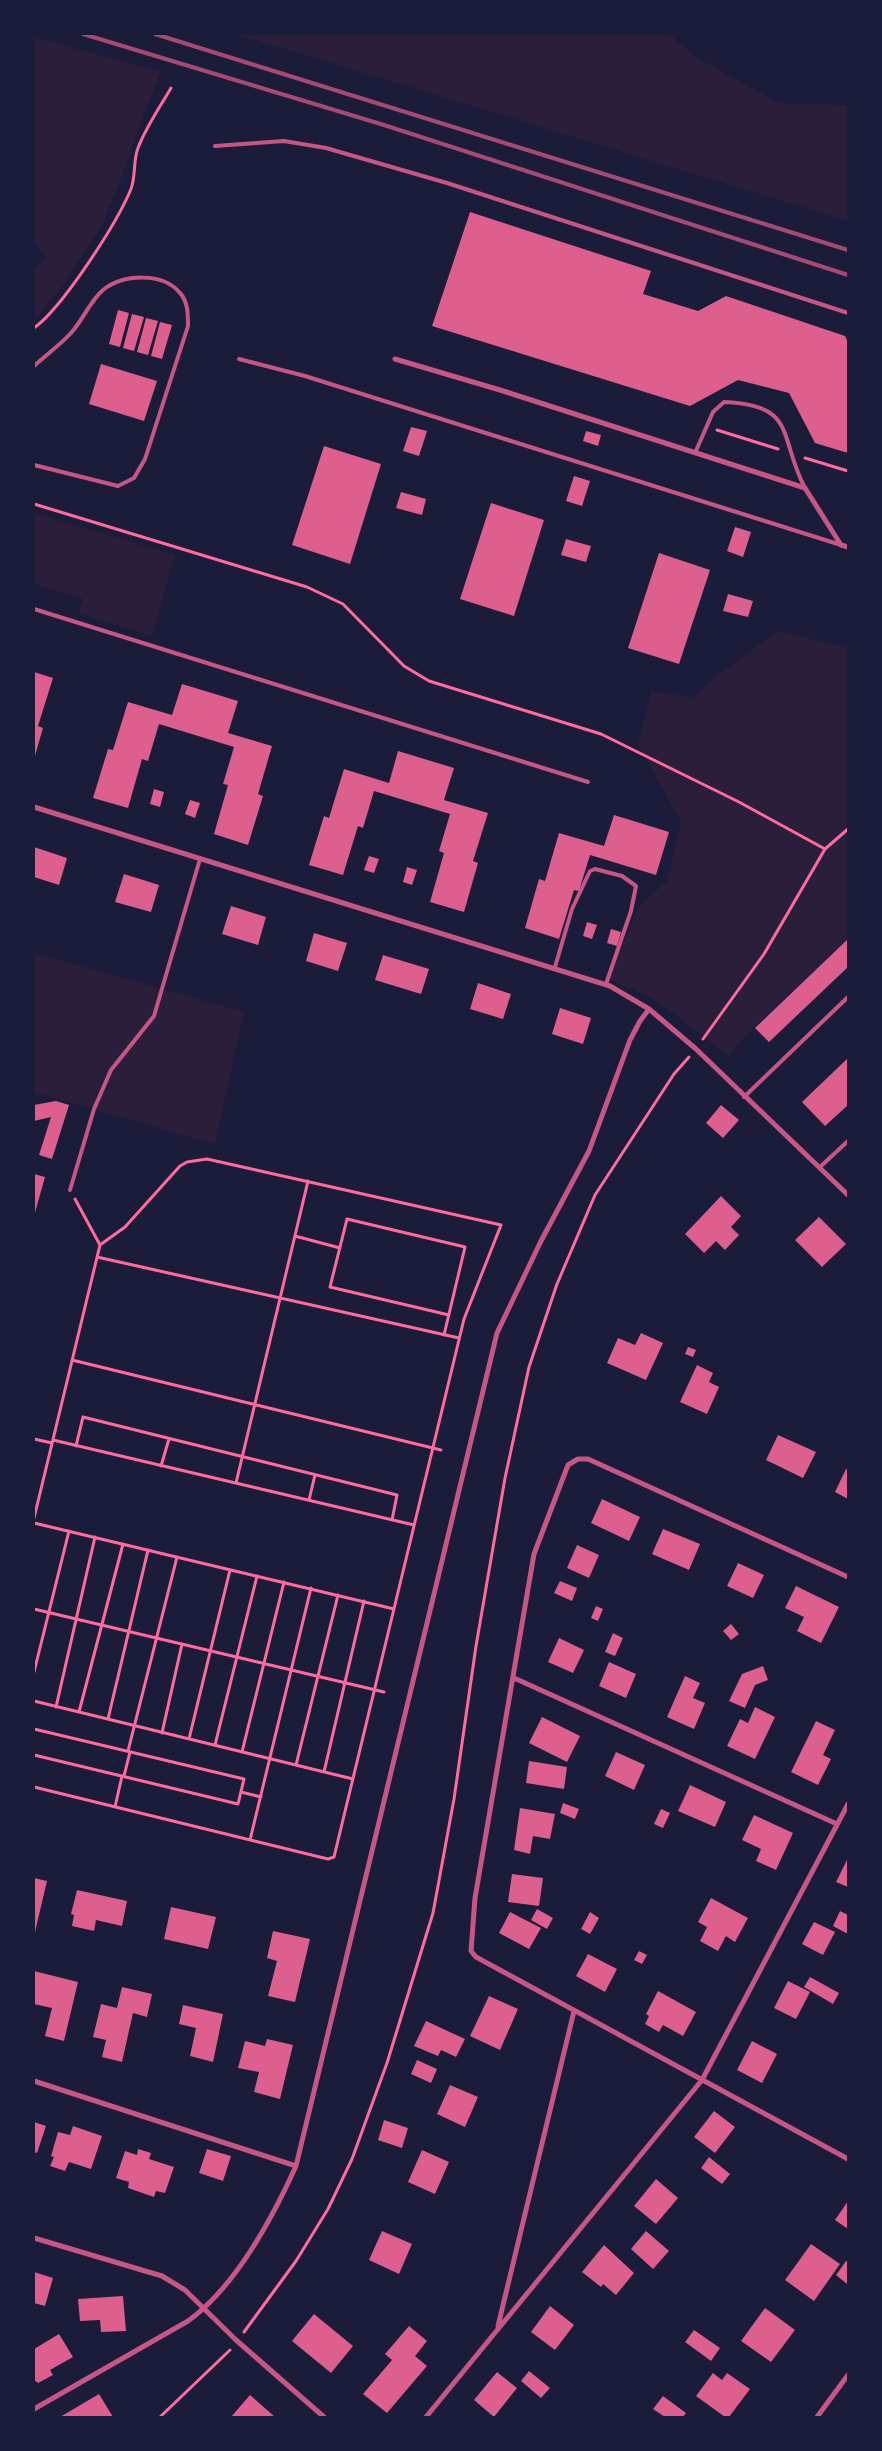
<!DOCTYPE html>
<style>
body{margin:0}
#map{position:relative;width:882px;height:2451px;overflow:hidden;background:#1b1b3a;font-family:"Source Sans 3",sans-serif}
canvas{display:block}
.frame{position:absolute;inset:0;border:35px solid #1b1b3a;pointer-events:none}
</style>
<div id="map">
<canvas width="882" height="2451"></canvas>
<div class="frame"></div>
</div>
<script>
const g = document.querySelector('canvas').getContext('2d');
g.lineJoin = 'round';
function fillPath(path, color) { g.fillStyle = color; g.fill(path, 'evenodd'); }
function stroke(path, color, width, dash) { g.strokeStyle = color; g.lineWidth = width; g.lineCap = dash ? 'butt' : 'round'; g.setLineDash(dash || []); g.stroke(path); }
const green = new Path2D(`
 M 237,34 L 669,34 L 696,57 L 779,103 L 848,105 L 848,221 Z
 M 34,37 L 161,72 L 137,133 L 120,182 L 101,227 L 62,287 L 34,320 L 34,268 L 46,258 L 34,242 Z
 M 34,513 L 175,555 L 152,636 L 78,613 L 83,599 L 34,584 Z
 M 778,631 L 848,648 L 848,939 L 753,1028 L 729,1056 L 654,999 L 608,979 L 638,907 L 667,881 L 681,822 L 638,744 L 651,692 L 693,697 L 719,674 Z
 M 34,953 L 244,1012 L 215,1144 L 41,1094 L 34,1096 Z`);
const building = new Path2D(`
 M 470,212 L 651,271 L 643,294 L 698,311 L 726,296 L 845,336 L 848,342 L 848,453 L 815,443 L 789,393 L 738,380 L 690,406 L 432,326 Z
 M 118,310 L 129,313 L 120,347 L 109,344 Z
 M 132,314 L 144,317 L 134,351 L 123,348 Z
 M 146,318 L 158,321 L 148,355 L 137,352 Z
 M 160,322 L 172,325 L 162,359 L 151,356 Z
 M 101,364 L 157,381 L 144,421 L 89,404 Z
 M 411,427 L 427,431 L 419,456 L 403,451 Z
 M 586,431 L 601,435 L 598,446 L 583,441 Z
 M 324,446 L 381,464 L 350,564 L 292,545 Z
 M 574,476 L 590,481 L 582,506 L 566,501 Z
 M 401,492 L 426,499 L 422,515 L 396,508 Z
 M 491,503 L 544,520 L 514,616 L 460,599 Z
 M 735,527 L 751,532 L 743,557 L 727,551 Z
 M 566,539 L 591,546 L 586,562 L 561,555 Z
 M 659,553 L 710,570 L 679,664 L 628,648 Z
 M 728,594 L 753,601 L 748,617 L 723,611 Z
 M 34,672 L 53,678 L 38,726 L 43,728 L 34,759 Z
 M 182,684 L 238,701 L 228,733 L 272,746 L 258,794 L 263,796 L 248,845 L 214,834 L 228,785 L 223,784 L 234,747 L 159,724 L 148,761 L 142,759 L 128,808 L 93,798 L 108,749 L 113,750 L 128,702 L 172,715 Z
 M 398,751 L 454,768 L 444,800 L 488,813 L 473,861 L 478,863 L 464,912 L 430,902 L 444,853 L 439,851 L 450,814 L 374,791 L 363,828 L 358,826 L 343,875 L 309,865 L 324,816 L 329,818 L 344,769 L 389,783 Z
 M 154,789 L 164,792 L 160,807 L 150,804 Z
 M 190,800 L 200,803 L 195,818 L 185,814 Z
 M 614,815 L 669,832 L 656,875 L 590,855 L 579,891 L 574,890 L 559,939 L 525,928 L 539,879 L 545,881 L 559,833 L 604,846 Z
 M 34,847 L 67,858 L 59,885 L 34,877 Z
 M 369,856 L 379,859 L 374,873 L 364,870 Z
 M 407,867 L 417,870 L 412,885 L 403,882 Z
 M 124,874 L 159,885 L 151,912 L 115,902 Z
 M 231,906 L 266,917 L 258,945 L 222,934 Z
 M 587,922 L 597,925 L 592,939 L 583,936 Z
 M 611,929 L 621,932 L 617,946 L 607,943 Z
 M 314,933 L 347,943 L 338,971 L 306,961 Z
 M 848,939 L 848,967 L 769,1042 L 755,1028 Z
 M 383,955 L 429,969 L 421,994 L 375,980 Z
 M 478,983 L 511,994 L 503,1019 L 470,1009 Z
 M 560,1008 L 591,1018 L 583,1044 L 552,1034 Z
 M 848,1058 L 848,1105 L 825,1126 L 802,1102 Z
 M 56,1101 L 69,1105 L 52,1159 L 39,1155 L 51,1117 L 34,1121 L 34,1105 Z
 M 721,1105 L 739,1120 L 723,1138 L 706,1123 Z
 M 34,1174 L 45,1177 L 34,1216 Z
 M 721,1196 L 741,1216 L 731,1227 L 739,1235 L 725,1250 L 716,1241 L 704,1253 L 685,1234 Z
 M 819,1217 L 846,1244 L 822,1267 L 795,1240 Z
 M 641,1333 L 663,1343 L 646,1380 L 607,1363 L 618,1338 L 635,1345 Z
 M 688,1347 L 696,1350 L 693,1357 L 685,1354 Z
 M 697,1365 L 713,1373 L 709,1382 L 719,1387 L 707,1414 L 680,1402 Z
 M 778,1435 L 816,1452 L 803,1478 L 766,1460 Z
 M 846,1469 L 848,1470 L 848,1499 L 835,1492 Z
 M 602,1499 L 640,1517 L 629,1541 L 591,1523 Z
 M 663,1529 L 700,1544 L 689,1570 L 652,1554 Z
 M 577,1545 L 599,1555 L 589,1578 L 567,1568 Z
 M 738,1563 L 764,1575 L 753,1598 L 727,1586 Z
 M 560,1581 L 577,1588 L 572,1601 L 554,1593 Z
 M 796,1586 L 839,1607 L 821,1643 L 797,1631 L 804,1617 L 785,1608 Z
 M 596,1606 L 603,1609 L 598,1621 L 591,1618 Z
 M 731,1624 L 739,1634 L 731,1640 L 723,1631 Z
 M 613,1633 L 623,1638 L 615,1656 L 605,1652 Z
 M 559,1638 L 584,1650 L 573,1673 L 548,1662 Z
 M 609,1662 L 636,1674 L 626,1698 L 599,1686 Z
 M 763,1666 L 768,1680 L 755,1685 L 745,1708 L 729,1701 L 742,1674 Z
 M 685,1676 L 700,1683 L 693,1698 L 705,1703 L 694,1729 L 667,1717 Z
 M 755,1707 L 775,1717 L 755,1759 L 727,1746 L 740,1719 L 748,1723 Z
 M 542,1717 L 580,1736 L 567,1762 L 529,1743 Z
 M 816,1721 L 835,1730 L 823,1755 L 831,1759 L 818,1785 L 791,1772 Z
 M 616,1752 L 645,1765 L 634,1790 L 605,1776 Z
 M 529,1761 L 567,1767 L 564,1789 L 526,1783 Z
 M 690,1785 L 726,1802 L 715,1827 L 678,1811 Z
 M 563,1803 L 579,1809 L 575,1819 L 560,1813 Z
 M 520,1808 L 555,1814 L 550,1839 L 533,1836 L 530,1854 L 514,1850 Z
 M 661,1809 L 670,1813 L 663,1828 L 654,1824 Z
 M 754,1815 L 793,1833 L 776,1870 L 756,1861 L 761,1849 L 742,1840 Z
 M 848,1858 L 848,1887 L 836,1882 Z
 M 512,1874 L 543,1878 L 539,1906 L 508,1902 Z
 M 34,1878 L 47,1881 L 35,1932 L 34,1931 Z
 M 77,1890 L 127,1901 L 122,1926 L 96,1920 L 94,1931 L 72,1926 L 74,1915 L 71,1914 Z
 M 711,1898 L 748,1918 L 735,1942 L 726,1936 L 718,1951 L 700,1941 L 707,1927 L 698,1922 Z
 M 171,1907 L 216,1917 L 208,1949 L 164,1939 Z
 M 537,1909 L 553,1918 L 547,1929 L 531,1920 Z
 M 840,1911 L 848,1915 L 848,1934 L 833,1926 Z
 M 510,1912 L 541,1928 L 529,1949 L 499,1933 Z
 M 590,1912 L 599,1918 L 590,1934 L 581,1929 Z
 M 814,1922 L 835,1932 L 823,1955 L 802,1944 Z
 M 273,1931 L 310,1939 L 295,2002 L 268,1996 L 277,1961 L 267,1958 Z
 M 639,1951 L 647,1955 L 642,1964 L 634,1960 Z
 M 588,1954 L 617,1969 L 605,1992 L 576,1976 Z
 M 34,1971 L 78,1982 L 64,2041 L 45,2036 L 52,2008 L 34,2004 Z
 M 810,1977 L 839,1993 L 833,2004 L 804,1987 Z
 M 788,1981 L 810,1992 L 796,2019 L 774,2008 Z
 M 122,1987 L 152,1994 L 147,2017 L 133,2013 L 122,2062 L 102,2057 L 106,2040 L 93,2037 L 101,2004 L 117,2008 Z
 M 658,1991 L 696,2012 L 683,2036 L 663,2025 L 659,2032 L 645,2024 L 649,2016 L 646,2014 Z
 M 489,1996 L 518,2009 L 500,2050 L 470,2036 Z
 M 183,2005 L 223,2014 L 213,2062 L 190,2056 L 196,2028 L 179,2024 Z
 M 426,2021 L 465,2039 L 456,2057 L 441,2050 L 438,2056 L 414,2046 Z
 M 267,2039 L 293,2045 L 280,2099 L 254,2092 L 259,2072 L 238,2068 L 245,2041 L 265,2046 Z
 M 752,2041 L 777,2054 L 762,2083 L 737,2070 Z
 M 417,2060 L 437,2069 L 431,2083 L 411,2074 Z
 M 450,2085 L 478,2097 L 465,2127 L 437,2114 Z
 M 714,2111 L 735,2127 L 715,2153 L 694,2137 Z
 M 384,2120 L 408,2128 L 402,2148 L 378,2140 Z
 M 34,2122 L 46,2126 L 37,2153 L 34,2152 Z
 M 73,2126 L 102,2136 L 91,2169 L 69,2162 L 65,2171 L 50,2166 L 54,2157 L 51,2156 L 58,2132 L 70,2135 Z
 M 138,2149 L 151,2153 L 149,2159 L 174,2167 L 165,2193 L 156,2191 L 154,2197 L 128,2188 L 129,2182 L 116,2178 L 125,2151 L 137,2155 Z
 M 207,2149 L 231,2156 L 223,2181 L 199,2173 Z
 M 422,2150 L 449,2162 L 435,2194 L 408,2182 Z
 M 709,2157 L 730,2174 L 722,2184 L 701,2168 Z
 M 656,2179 L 678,2198 L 656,2224 L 634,2206 Z
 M 848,2201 L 848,2229 L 835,2220 Z
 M 382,2231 L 412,2244 L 399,2274 L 369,2260 Z
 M 646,2231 L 669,2251 L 653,2269 L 631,2249 Z
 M 811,2244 L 840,2264 L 814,2301 L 785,2280 Z
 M 604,2245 L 634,2273 L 616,2295 L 603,2284 L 601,2287 L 582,2272 Z
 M 846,2261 L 848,2262 L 847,2284 L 836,2275 Z
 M 34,2272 L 53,2278 L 45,2306 L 34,2303 Z
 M 123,2296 L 126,2331 L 101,2332 L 100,2320 L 80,2321 L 78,2299 Z
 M 550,2306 L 574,2325 L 555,2350 L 531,2332 Z
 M 765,2308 L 795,2330 L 771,2362 L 741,2341 Z
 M 314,2314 L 353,2346 L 331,2373 L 292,2341 Z
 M 409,2326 L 427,2341 L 415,2356 L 427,2366 L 387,2413 L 363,2394 L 392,2360 L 385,2354 Z
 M 694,2330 L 720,2348 L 711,2361 L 685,2342 Z
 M 59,2334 L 73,2357 L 50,2370 L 53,2375 L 38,2383 L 34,2380 L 34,2349 Z
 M 529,2371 L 550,2388 L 541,2398 L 521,2381 Z
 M 497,2372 L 517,2388 L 494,2417 L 474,2400 Z
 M 713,2373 L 722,2380 L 727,2373 L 750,2389 L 729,2417 L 725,2417 L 696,2396 Z
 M 99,2394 L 113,2417 L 60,2417 Z
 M 250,2395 L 275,2417 L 231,2417 Z
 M 663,2396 L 686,2413 L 683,2417 L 665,2417 L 653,2409 Z`);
const path = new Path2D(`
 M 34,328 C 63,307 117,223 131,189 C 136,176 133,160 138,148 C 146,127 160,107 171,88
 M 717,430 L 778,449
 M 805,458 L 848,471
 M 34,504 L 307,587 L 343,604 L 404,666 L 429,681 L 601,734 L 739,802 L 825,849
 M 703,1039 L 764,954 L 825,849 L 848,829
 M 75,1199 L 100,1245
 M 295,1236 L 340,1248
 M 97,1257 L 459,1338
 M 444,1335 L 465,1247 L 347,1219 L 330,1287 L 449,1315
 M 72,1360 L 441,1450
 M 34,1439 L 52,1443
 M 53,1440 L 414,1525
 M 76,1446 L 83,1417 L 397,1495 L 392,1520
 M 161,1466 L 169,1439
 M 236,1483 L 308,1181
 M 309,1500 L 315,1475
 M 34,1518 L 100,1245 L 125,1227 L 180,1166 L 187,1162 L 207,1159 L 501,1225 L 464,1319 L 334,1857 L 328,1859 L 34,1787
 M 34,1523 L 394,1609
 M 34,1609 L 384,1692
 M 34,1672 L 69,1531
 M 34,1701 L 353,1779
 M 56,1707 L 95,1537
 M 79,1712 L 123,1544
 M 108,1719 L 148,1550
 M 34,1729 L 244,1779 L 238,1804 L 34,1755
 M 162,1733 L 182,1644
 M 189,1739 L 230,1570
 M 215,1745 L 257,1576
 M 128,1751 L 177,1557
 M 242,1752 L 284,1582
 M 296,1765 L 338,1595
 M 324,1772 L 364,1601
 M 124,1776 L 130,1752
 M 241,1792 L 261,1797
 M 115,1807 L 122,1776
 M 250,1840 L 311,1588
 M 244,2332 L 296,2261 L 328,2209 L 352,2159 L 387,2063 L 433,1913 L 454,1799 L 476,1646 L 505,1478 L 529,1367 L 557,1284 L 595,1195 L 674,1074 L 689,1057
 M 160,2417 L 230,2350`);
const service = new Path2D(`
 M 215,146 L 284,141 L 326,148 L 447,183 L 848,313
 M 239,359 L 305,376 L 841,545
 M 34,366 C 46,355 60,345 71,333 C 83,320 90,301 103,290 C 123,274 163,272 180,293 C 188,301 188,315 188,326 L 145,459 L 134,478 L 118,486 L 34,465
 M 695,453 L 713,412 L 724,402 C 798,405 778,437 805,488
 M 34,609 L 588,782
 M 555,967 L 572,909 L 590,871 L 595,869 L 622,876 L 636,886 L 631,911 L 606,984
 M 744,1097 L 848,997
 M 820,1167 L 848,1141
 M 70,1190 L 94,1109 L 111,1070 L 154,1016 L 200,859`);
const minor = new Path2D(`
 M 395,359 L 500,390 L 805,488 L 841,545 L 848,547
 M 34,807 L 610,986 L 649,1009 L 696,1049 L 848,1195
 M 848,1577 L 588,1459 L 578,1459 L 568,1465 L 534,1554 L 475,1898 L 471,1951 L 476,1957 L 848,2159
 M 514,1678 L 837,1824
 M 34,2081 L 296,2166
 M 34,2238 L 162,2276 L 185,2290 L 236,2340 L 324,2417
 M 498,2326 L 574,2011
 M 34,2409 L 188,2321 C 235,2287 272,2219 296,2166 L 497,1333 L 541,1241 L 589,1151 L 630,1040 L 640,1021 L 649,1009
 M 426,2417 L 702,2080 L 848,1804
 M 817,2417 L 848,2375`);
const rail = new Path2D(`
 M 83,34 L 384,125 L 848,275
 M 155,34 L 848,250`);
fillPath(green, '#2a1e3b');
fillPath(building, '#dd5f8e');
stroke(path, '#ff6b9d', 3);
stroke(service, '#c65784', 4);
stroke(minor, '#c65784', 5);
stroke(rail, '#a44b75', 4);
</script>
